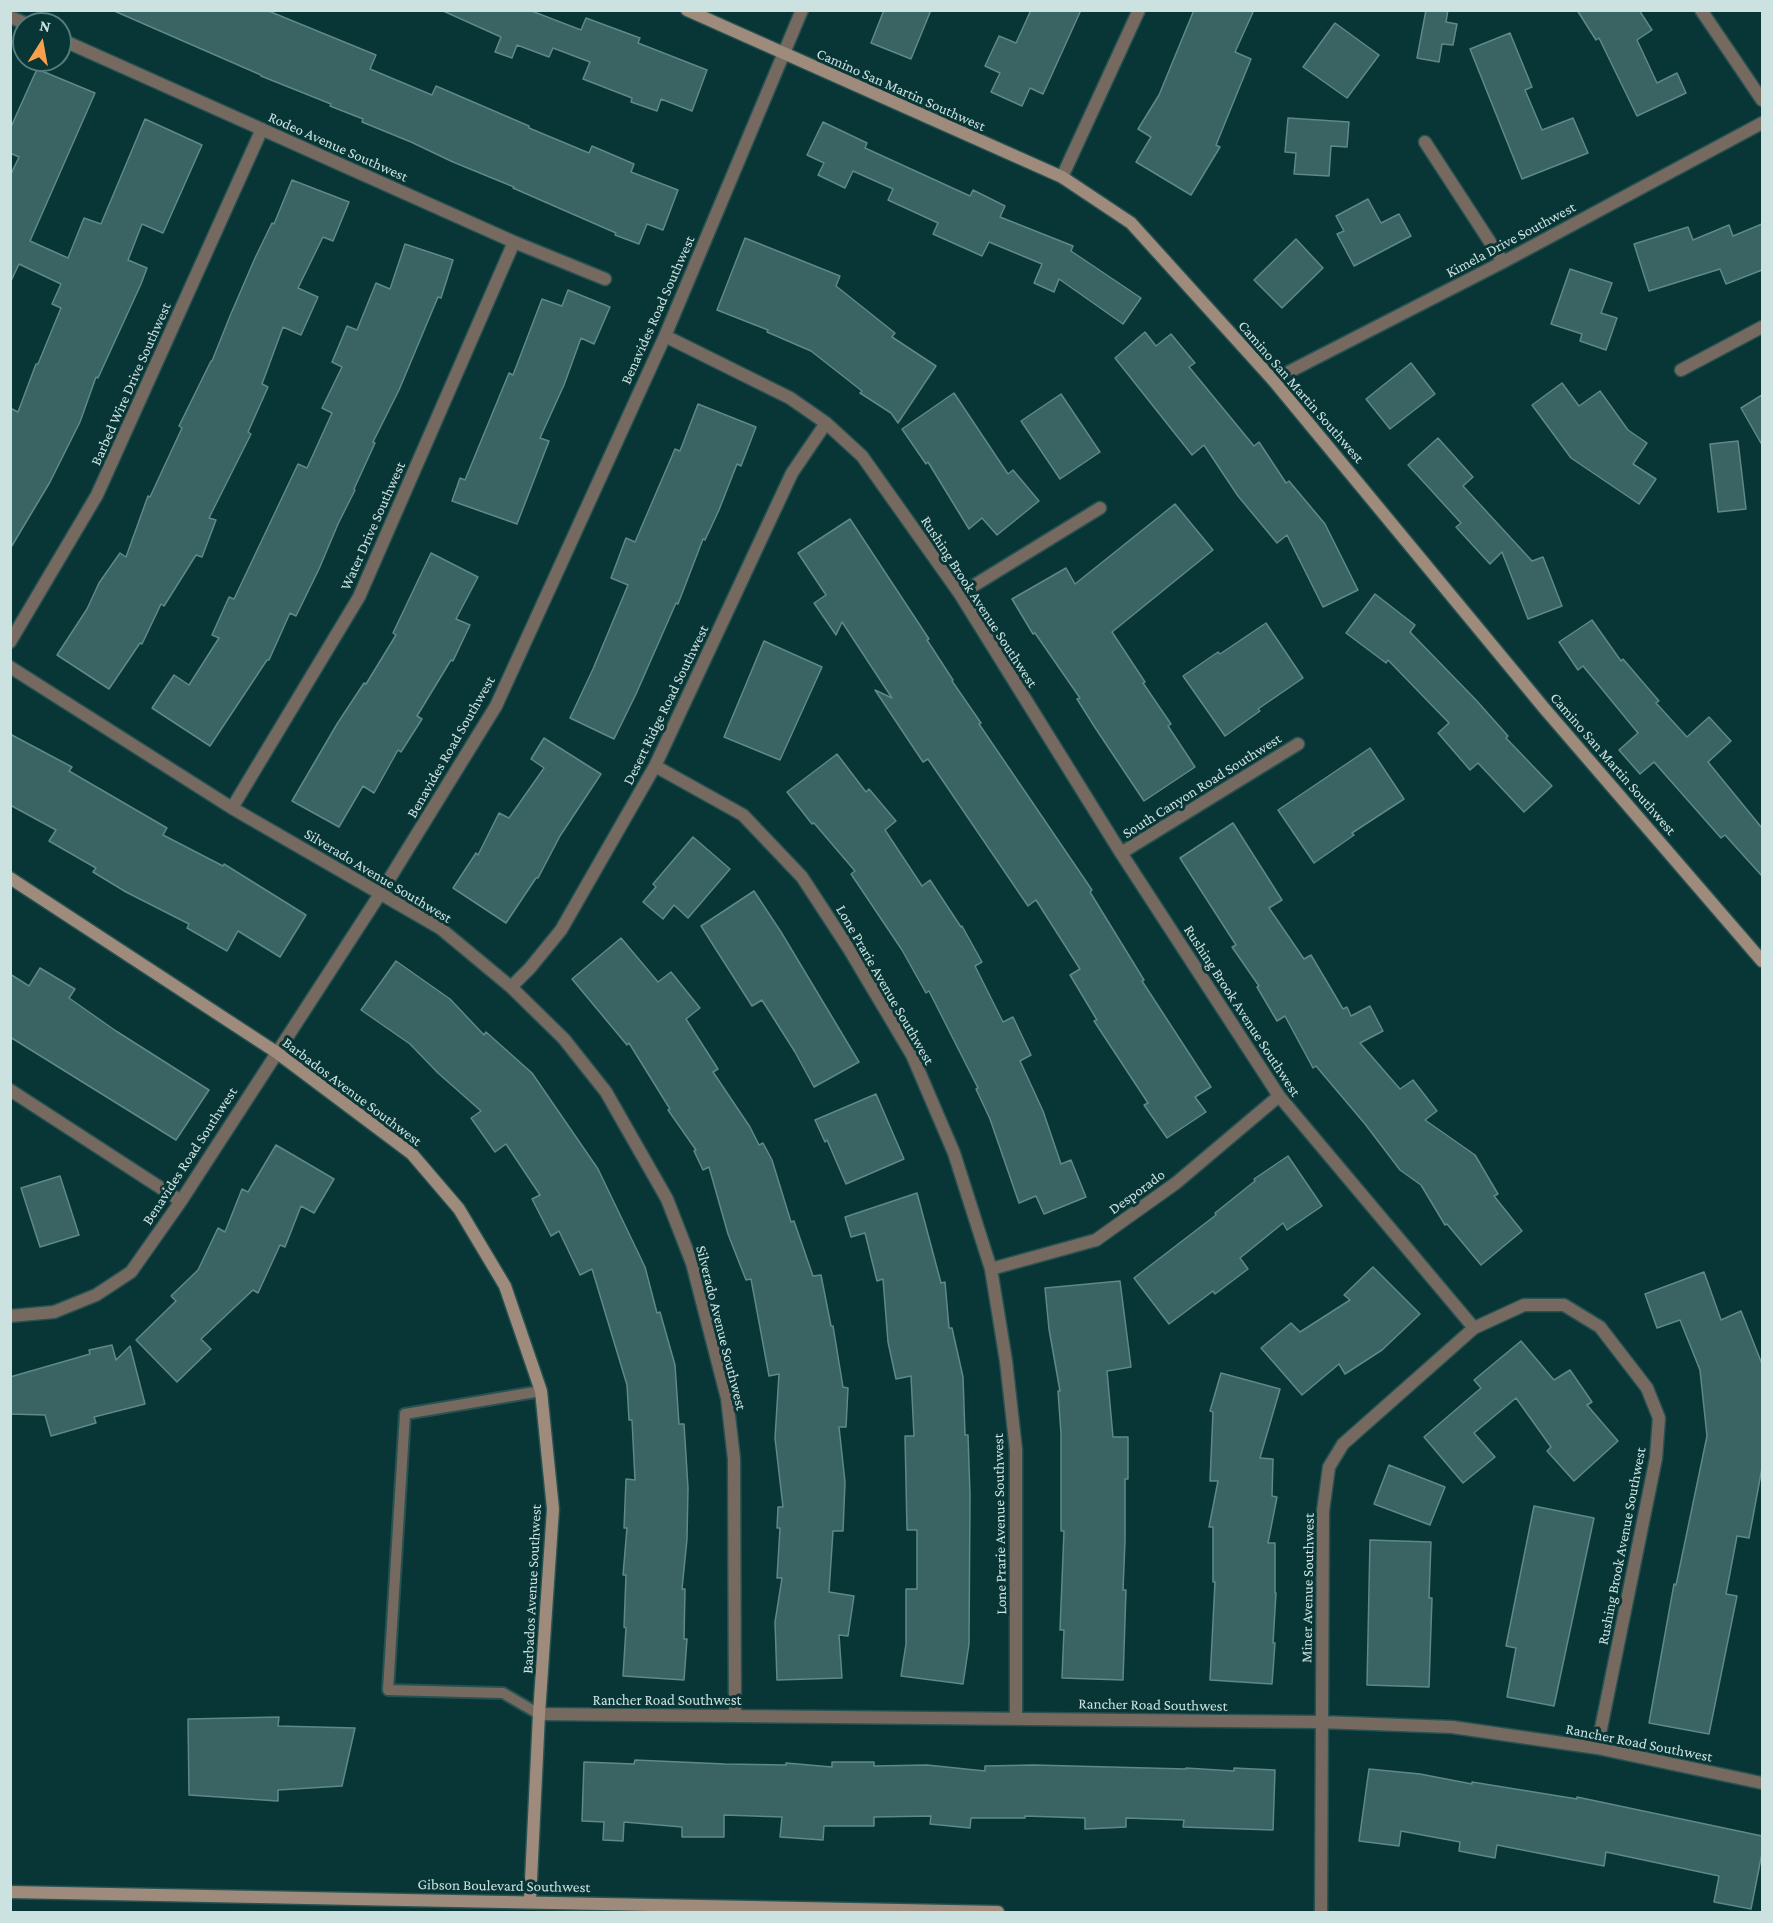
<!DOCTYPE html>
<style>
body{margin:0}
#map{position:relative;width:1773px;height:1923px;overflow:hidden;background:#083636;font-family:"Crimson Pro",serif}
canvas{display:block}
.frame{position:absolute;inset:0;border:12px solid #cce2e1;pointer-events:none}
.north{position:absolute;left:12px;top:12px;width:60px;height:60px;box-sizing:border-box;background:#083636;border:2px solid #567b7a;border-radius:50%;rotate:11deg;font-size:16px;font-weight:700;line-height:24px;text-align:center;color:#cce2e1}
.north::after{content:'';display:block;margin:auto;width:21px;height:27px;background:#f8a04b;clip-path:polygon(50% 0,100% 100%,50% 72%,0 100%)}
</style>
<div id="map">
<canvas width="1773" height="1923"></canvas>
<div class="frame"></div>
<div class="north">N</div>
</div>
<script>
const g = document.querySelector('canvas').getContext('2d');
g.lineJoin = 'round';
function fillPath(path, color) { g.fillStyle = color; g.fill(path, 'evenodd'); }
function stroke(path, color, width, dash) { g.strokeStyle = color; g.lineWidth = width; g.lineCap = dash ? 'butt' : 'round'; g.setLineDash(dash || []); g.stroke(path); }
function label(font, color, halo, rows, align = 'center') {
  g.font = font + ' "Crimson Pro",serif'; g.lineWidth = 6; g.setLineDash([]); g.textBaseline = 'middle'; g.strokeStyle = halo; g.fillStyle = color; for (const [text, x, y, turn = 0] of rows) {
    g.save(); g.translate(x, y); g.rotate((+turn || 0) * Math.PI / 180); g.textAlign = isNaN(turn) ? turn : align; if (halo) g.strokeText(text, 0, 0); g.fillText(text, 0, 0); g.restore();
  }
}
const building = new Path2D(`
 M 112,10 L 266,10 L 376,55 L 370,69 L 432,95 L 436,86 L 529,126 L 529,128 L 589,153 L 592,146 L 634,164 L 631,172 L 678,190 L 663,230 L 647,224 L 639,244 L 615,235 L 616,233 L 513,188 L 514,187 L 453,162 L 411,142 L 362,122 L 363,119 L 330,106 L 331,104 L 261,76 L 261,75 Z
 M 441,10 L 529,10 L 581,30 L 586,18 L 640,38 L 638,43 L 707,70 L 692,111 L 661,99 L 657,111 L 631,102 L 632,98 L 583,79 L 590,62 L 553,48 L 549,57 L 517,45 L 512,58 L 495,52 L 501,37 Z
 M 884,10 L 931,10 L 911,59 L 871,43 Z
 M 1031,10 L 1081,10 L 1043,94 L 1030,88 L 1022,106 L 991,92 L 1000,73 L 985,66 L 999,36 L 1016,43 Z
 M 1194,10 L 1254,10 L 1235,52 L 1251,59 L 1216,145 L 1220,147 L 1191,195 L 1136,162 L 1151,137 L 1138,129 L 1159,95 Z
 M 1426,10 L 1448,10 L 1446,22 L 1457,24 L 1453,45 L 1442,44 L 1439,62 L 1417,58 Z
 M 1577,10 L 1639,10 L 1652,30 L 1637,40 L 1657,83 L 1677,73 L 1686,93 L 1637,116 L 1599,38 L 1596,40 Z
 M 1335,23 L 1379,55 L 1347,98 L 1303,67 Z
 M 1510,33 L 1532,87 L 1525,90 L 1542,130 L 1573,118 L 1588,153 L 1522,179 L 1470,49 Z
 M 37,69 L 95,93 L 30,241 L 68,258 L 84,218 L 101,224 L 145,119 L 202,145 L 163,233 L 142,224 L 128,260 L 147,268 L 141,284 L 98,378 L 96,377 L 80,422 L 50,482 L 10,549 L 10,408 L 18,412 L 36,364 L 38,364 L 61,308 L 52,304 L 61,284 L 19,264 L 10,283 L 10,176 L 19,157 L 10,153 L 10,129 Z
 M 1288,118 L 1349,122 L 1347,147 L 1331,146 L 1329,176 L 1294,174 L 1296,153 L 1285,152 Z
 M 823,122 L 867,143 L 865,148 L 970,196 L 973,190 L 1005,206 L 1000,217 L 1073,246 L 1071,251 L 1141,298 L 1123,324 L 1059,279 L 1054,292 L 1034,283 L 1042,264 L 989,242 L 982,256 L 933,234 L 938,223 L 888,200 L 893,189 L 853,171 L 845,188 L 818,175 L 824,163 L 807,155 Z
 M 292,180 L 349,202 L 333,241 L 323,237 L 298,288 L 318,297 L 301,335 L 283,327 L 262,384 L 268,387 L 248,432 L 251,434 L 209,518 L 216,520 L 202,557 L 196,555 L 164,606 L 161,604 L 142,644 L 140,643 L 109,689 L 57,655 L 87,609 L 99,583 L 120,553 L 126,557 L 148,496 L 150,497 L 182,428 L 179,426 L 211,361 L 212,361 L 230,316 L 255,258 L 272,223 L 274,224 Z
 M 1368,199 L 1381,223 L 1399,214 L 1411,236 L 1354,266 L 1337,234 L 1344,231 L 1336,216 Z
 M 1762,224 L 1762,270 L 1726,284 L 1720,269 L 1649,291 L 1634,244 L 1688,227 L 1693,240 L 1729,225 L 1733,236 Z
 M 745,238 L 840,276 L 836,286 L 895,333 L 892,337 L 936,366 L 898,423 L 891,413 L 860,393 L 862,391 L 811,351 L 767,332 L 768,330 L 717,310 Z
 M 1296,239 L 1323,268 L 1282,308 L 1254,280 Z
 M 405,244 L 453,260 L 441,298 L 438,297 L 399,390 L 373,442 L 375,443 L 354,489 L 355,490 L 338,524 L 319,569 L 296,616 L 290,613 L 269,660 L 267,660 L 210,746 L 152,708 L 174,675 L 189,685 L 219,638 L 212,635 L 229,597 L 234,599 L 298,464 L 307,468 L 332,413 L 322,408 L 342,367 L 332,362 L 347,326 L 357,330 L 376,283 L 390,289 Z
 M 1570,269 L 1612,283 L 1601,313 L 1617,318 L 1606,350 L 1580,341 L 1582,334 L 1551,324 Z
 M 568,290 L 610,307 L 594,344 L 581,338 L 564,385 L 540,438 L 549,441 L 517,524 L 452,501 L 460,478 L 465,480 L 509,373 L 513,375 L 542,299 L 562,306 Z
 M 1145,332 L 1156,346 L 1171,334 L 1195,363 L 1189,367 L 1254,446 L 1259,442 L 1286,483 L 1289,481 L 1325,524 L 1358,590 L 1323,607 L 1287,535 L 1277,543 L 1238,496 L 1204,445 L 1192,455 L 1115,358 Z
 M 1411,363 L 1435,394 L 1390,429 L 1366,399 Z
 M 1562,383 L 1579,406 L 1600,391 L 1628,430 L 1647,443 L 1633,464 L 1656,479 L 1639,504 L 1571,458 L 1532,405 Z
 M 954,393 L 1008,474 L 1013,470 L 1039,501 L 997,535 L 982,518 L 969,529 L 928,462 L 926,464 L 902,429 Z
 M 1061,394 L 1100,452 L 1060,479 L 1021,421 Z
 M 1762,395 L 1762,445 L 1741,408 Z
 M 698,404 L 756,427 L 741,466 L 737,464 L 719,510 L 705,540 L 703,539 L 678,604 L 676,603 L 636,694 L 614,739 L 570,718 L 593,669 L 628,585 L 611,578 L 626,538 L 635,542 L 675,449 L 680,451 Z
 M 1438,438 L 1473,477 L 1463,486 L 1532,561 L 1543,557 L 1562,606 L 1528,619 L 1502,552 L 1490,564 L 1456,527 L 1461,523 L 1408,465 Z
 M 1738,441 L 1746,509 L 1718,512 L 1710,444 Z
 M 1175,504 L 1213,550 L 1112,632 L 1145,682 L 1143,683 L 1171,724 L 1168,726 L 1195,767 L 1144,801 L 1094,726 L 1077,699 L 1080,698 L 1035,633 L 1033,634 L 1012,599 L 1066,568 L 1075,584 Z
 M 850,519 L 929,639 L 927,640 L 953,680 L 952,681 L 981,723 L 979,724 L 1092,890 L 1090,892 L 1144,980 L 1142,981 L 1211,1087 L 1195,1097 L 1206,1112 L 1167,1138 L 1144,1105 L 1148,1103 L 1094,1021 L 1097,1020 L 1070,975 L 1080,969 L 1036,900 L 1028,906 L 928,759 L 923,762 L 875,690 L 892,698 L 842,622 L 836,635 L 814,603 L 826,595 L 798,553 Z
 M 431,553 L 478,577 L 456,619 L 470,625 L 453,661 L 451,660 L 417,716 L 422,719 L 401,752 L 398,750 L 374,793 L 363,786 L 339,827 L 292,801 L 337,724 L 364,683 L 366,684 L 396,635 L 393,633 Z
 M 1375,594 L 1415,625 L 1410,632 L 1476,700 L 1508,736 L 1506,738 L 1552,786 L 1524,812 L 1478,763 L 1470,770 L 1438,733 L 1449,723 L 1388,660 L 1386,663 L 1346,633 Z
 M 1592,620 L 1621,661 L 1623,659 L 1659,701 L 1656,703 L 1687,737 L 1709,717 L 1731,741 L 1708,762 L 1762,828 L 1762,876 L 1725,835 L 1721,838 L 1654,762 L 1640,774 L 1619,750 L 1638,733 L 1583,666 L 1578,670 L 1559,642 Z
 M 1266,623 L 1303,678 L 1258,709 L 1260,711 L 1225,736 L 1183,676 L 1218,652 L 1220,654 Z
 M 764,641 L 822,667 L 780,760 L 724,737 Z
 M 10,734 L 72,767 L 69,771 L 167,828 L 163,835 L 223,866 L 224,864 L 306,915 L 280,957 L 238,931 L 227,951 L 187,928 L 189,924 L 126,892 L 93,872 L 96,868 L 49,841 L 56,830 L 10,805 Z
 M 544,738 L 601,774 L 560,836 L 538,878 L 536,878 L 506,923 L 453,888 L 476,853 L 478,855 L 499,813 L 509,818 L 544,768 L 531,759 Z
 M 1370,748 L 1404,799 L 1352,833 L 1354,835 L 1314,863 L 1278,810 Z
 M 837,754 L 866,792 L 869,789 L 896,821 L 885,830 L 922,886 L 930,880 L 961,927 L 962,926 L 982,962 L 975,966 L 1003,1022 L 1013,1017 L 1031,1055 L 1020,1061 L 1043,1111 L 1061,1164 L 1071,1160 L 1086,1197 L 1044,1214 L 1036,1196 L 1019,1203 L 990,1119 L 976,1089 L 978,1088 L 929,991 L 926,993 L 902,950 L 851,874 L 855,871 L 814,823 L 812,824 L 787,792 Z
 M 1233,823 L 1282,900 L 1269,908 L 1304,959 L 1311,955 L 1343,1009 L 1347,1007 L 1351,1016 L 1370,1006 L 1383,1031 L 1360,1043 L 1400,1089 L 1413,1080 L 1437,1111 L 1425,1120 L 1475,1155 L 1498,1194 L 1494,1196 L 1522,1231 L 1481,1265 L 1447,1224 L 1445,1225 L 1421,1185 L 1400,1170 L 1365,1124 L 1316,1066 L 1313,1068 L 1285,1016 L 1277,1021 L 1257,987 L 1259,986 L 1232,947 L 1236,945 L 1180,858 Z
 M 693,837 L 730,869 L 688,918 L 674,905 L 663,919 L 643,902 L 656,887 L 653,884 Z
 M 754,891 L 781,932 L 859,1062 L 814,1087 L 795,1052 L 762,1000 L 752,1006 L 701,926 Z
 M 621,938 L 658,982 L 671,972 L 700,1008 L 686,1019 L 718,1069 L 713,1072 L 750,1127 L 759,1145 L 763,1143 L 772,1160 L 791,1222 L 794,1221 L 813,1276 L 821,1275 L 831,1326 L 833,1326 L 843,1387 L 848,1388 L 846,1427 L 839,1427 L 845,1482 L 843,1531 L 833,1531 L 829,1592 L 854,1596 L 848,1636 L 839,1635 L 842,1678 L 777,1680 L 775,1622 L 782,1578 L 777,1578 L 780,1528 L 777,1528 L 778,1507 L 783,1507 L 775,1438 L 779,1374 L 769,1376 L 751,1279 L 746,1280 L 728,1234 L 709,1167 L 703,1170 L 694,1151 L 696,1150 L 668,1110 L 670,1109 L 629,1043 L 627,1045 L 572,979 Z
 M 396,961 L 450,999 L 484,1035 L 486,1032 L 532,1073 L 598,1169 L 645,1267 L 657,1313 L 660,1312 L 675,1365 L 679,1424 L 684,1424 L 688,1488 L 687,1539 L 682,1589 L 685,1589 L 684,1639 L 687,1639 L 684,1680 L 623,1676 L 626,1628 L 624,1627 L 626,1575 L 623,1575 L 627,1528 L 624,1528 L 626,1479 L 635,1480 L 632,1420 L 629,1420 L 627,1385 L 592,1269 L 580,1275 L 559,1231 L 551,1236 L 532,1199 L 540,1195 L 506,1144 L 495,1152 L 471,1118 L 481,1111 L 438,1073 L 410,1044 L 361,1010 Z
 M 40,968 L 75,989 L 69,998 L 116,1031 L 209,1090 L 176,1140 L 10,1037 L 10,974 L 29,986 Z
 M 876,1094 L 904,1159 L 846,1184 L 827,1140 L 825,1142 L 815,1120 Z
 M 276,1145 L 334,1179 L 314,1213 L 301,1206 L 285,1247 L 280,1245 L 258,1293 L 253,1290 L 201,1339 L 211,1349 L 177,1382 L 136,1340 L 176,1301 L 171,1296 L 198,1270 L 218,1228 L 225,1232 L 242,1189 L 248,1192 Z
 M 1288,1156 L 1322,1206 L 1287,1230 L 1283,1223 L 1240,1258 L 1248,1269 L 1215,1294 L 1213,1291 L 1169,1324 L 1134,1278 L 1216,1215 L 1215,1213 L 1255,1181 L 1254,1179 Z
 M 60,1176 L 79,1235 L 40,1247 L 21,1188 Z
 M 917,1193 L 941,1283 L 945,1282 L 949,1328 L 952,1328 L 963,1377 L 965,1435 L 968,1435 L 970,1494 L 969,1644 L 963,1684 L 901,1676 L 906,1644 L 906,1589 L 917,1589 L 917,1530 L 907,1530 L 905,1436 L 914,1436 L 911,1376 L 896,1379 L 888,1342 L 883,1279 L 877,1281 L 865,1233 L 851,1237 L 845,1217 Z
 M 1373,1267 L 1420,1314 L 1382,1350 L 1345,1374 L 1339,1364 L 1302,1395 L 1261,1348 L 1291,1323 L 1300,1332 L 1350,1300 L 1344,1295 Z
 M 1704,1272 L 1721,1320 L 1741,1311 L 1762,1364 L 1762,1468 L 1749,1538 L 1737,1536 L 1726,1594 L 1737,1596 L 1709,1734 L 1649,1723 L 1674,1584 L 1676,1585 L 1707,1436 L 1700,1370 L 1680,1320 L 1657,1328 L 1645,1294 Z
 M 1120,1281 L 1131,1367 L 1107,1371 L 1113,1437 L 1128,1437 L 1128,1479 L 1125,1479 L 1125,1541 L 1123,1590 L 1126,1590 L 1123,1680 L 1062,1678 L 1064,1630 L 1060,1630 L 1064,1531 L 1061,1531 L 1061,1434 L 1058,1391 L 1060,1391 L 1049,1329 L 1045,1288 Z
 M 1521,1341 L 1554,1380 L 1570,1370 L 1592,1402 L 1587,1405 L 1618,1441 L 1574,1481 L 1547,1451 L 1551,1447 L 1516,1398 L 1474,1433 L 1495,1457 L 1463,1483 L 1424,1437 L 1481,1388 L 1474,1380 Z
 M 112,1345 L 116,1360 L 130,1346 L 145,1404 L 94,1417 L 96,1423 L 51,1436 L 45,1415 L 10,1414 L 10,1377 L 90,1354 L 89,1350 Z
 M 1221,1373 L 1280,1389 L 1260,1458 L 1273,1459 L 1272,1496 L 1277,1497 L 1268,1543 L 1275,1543 L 1275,1593 L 1276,1593 L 1273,1643 L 1275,1643 L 1272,1684 L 1210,1680 L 1215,1582 L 1213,1582 L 1213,1527 L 1209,1527 L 1218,1481 L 1210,1481 L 1213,1412 L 1210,1411 Z
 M 1389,1465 L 1445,1487 L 1430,1525 L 1374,1504 Z
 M 1534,1506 L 1594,1518 L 1554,1706 L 1507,1697 L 1516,1648 L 1506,1646 Z
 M 1370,1540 L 1431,1542 L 1429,1598 L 1432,1598 L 1429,1687 L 1367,1685 Z
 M 279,1717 L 278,1726 L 355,1728 L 342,1786 L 278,1790 L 278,1801 L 189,1795 L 188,1719 Z
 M 635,1760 L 725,1764 L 786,1765 L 786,1763 L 832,1767 L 832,1762 L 874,1762 L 874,1766 L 927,1765 L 985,1771 L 985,1766 L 1034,1765 L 1186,1769 L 1186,1768 L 1234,1771 L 1234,1768 L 1275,1770 L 1273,1830 L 1183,1827 L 1184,1820 L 1126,1818 L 1126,1827 L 1085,1829 L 1085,1818 L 1025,1816 L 1025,1818 L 971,1818 L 970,1828 L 930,1824 L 931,1816 L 874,1817 L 874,1826 L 824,1826 L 823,1840 L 780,1837 L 782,1817 L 724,1815 L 724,1837 L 682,1837 L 682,1827 L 624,1822 L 623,1841 L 603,1840 L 604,1822 L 582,1821 L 584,1762 L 634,1764 Z
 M 1369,1769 L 1420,1774 L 1472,1784 L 1472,1782 L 1577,1799 L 1577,1797 L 1762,1836 L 1762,1853 L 1751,1909 L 1714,1902 L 1719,1876 L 1606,1852 L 1604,1866 L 1497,1845 L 1495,1858 L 1459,1851 L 1460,1842 L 1401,1831 L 1399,1846 L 1359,1841 Z`);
const lane = new Path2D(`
 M 539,1714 L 503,1693 L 388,1690 L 405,1414 L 541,1391`);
const street = new Path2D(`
 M 1701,10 L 1762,100
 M 10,17 L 27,24
 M 60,39 L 514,242 L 605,279
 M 1425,142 L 1503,262
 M 1062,177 L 1139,10
 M 665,336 L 790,398 L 826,423 L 862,456 L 960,594 L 1121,853 L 1279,1096 L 1474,1328 L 1524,1305 L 1564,1305 L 1600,1327 L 1647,1388 L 1659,1418 L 1656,1458 L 1597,1748
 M 1681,370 L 1762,327
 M 1273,380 L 1503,262 L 1762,123
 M 960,594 L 1100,508
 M 10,642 L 97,495 L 262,129
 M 10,667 L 232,808 L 440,928 L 511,987 L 564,1039 L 606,1092 L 667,1199 L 692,1263 L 727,1398 L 734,1459 L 735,1715
 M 655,766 L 743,815 L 802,877 L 849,949 L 912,1055 L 954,1153 L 991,1269 L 1006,1361 L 1016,1450 L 1016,1719
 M 232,808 L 359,597 L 514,242
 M 1121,853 L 1298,744
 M 511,987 L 530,968 L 561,930 L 655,766 L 792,473 L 826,423
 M 10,1090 L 181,1201
 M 991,1269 L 1096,1240 L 1176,1183 L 1279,1096
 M 10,1316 L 54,1312 L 96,1295 L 131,1272 L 181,1201 L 380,894 L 496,706 L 665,336 L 802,10
 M 539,1714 L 1321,1722 L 1452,1727 L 1597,1748 L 1762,1783
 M 1321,1912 L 1323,1511 L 1329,1467 L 1343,1444 L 1474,1328`);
const secondary = new Path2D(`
 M 687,10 L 1062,177 L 1131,223 L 1273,380 L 1544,708 L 1762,961
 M 10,878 L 276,1052 L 412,1154 L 459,1209 L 505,1286 L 541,1391 L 553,1509 L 539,1714 L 530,1901
 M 10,1892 L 998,1912`);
const streetNames = [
 ["Camino San Martin Southwest",901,90,24],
 ["Rodeo Avenue Southwest",338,147,24],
 ["Kimela Drive Southwest",1511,240,-28],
 ["Benavides Road Southwest",658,310,-66],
 ["Barbed Wire Drive Southwest",131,384,-66],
 ["Camino San Martin Southwest",1301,392,49],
 ["Water Drive Southwest",373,526,-66],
 ["Rushing Brook Avenue Southwest",979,602,57],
 ["Desert Ridge Road Southwest",666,705,-64],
 ["Benavides Road Southwest",451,747,-60],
 ["Camino San Martin Southwest",1613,764,49],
 ["South Canyon Road Southwest",1202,786,-32],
 ["Silverado Avenue Southwest",378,876,31],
 ["Lone Prarie Avenue Southwest",885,985,60],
 ["Rushing Brook Avenue Southwest",1242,1011,57],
 ["Barbados Avenue Southwest",352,1092,37],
 ["Benavides Road Southwest",190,1156,-57],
 ["Desporado",1137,1192,-36],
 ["Silverado Avenue Southwest",721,1328,76],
 ["Lone Prarie Avenue Southwest",1000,1524,-91],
 ["Rushing Brook Avenue Southwest",1622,1546,-79],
 ["Miner Avenue Southwest",1308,1588,-89],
 ["Barbados Avenue Southwest",532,1589,-87],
 ["Rancher Road Southwest",667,1700],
 ["Rancher Road Southwest",1153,1705,1],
 ["Rancher Road Southwest",1639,1743,11],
 ["Gibson Boulevard Southwest",504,1886,1]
];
fillPath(building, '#396463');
stroke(building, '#5e8987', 1.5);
stroke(lane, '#275251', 14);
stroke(street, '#275251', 15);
stroke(secondary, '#275251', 15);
stroke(lane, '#766a60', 10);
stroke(street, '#766a60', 12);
stroke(secondary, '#9e8b7b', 12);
label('15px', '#cce2e1', '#083636', streetNames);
</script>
